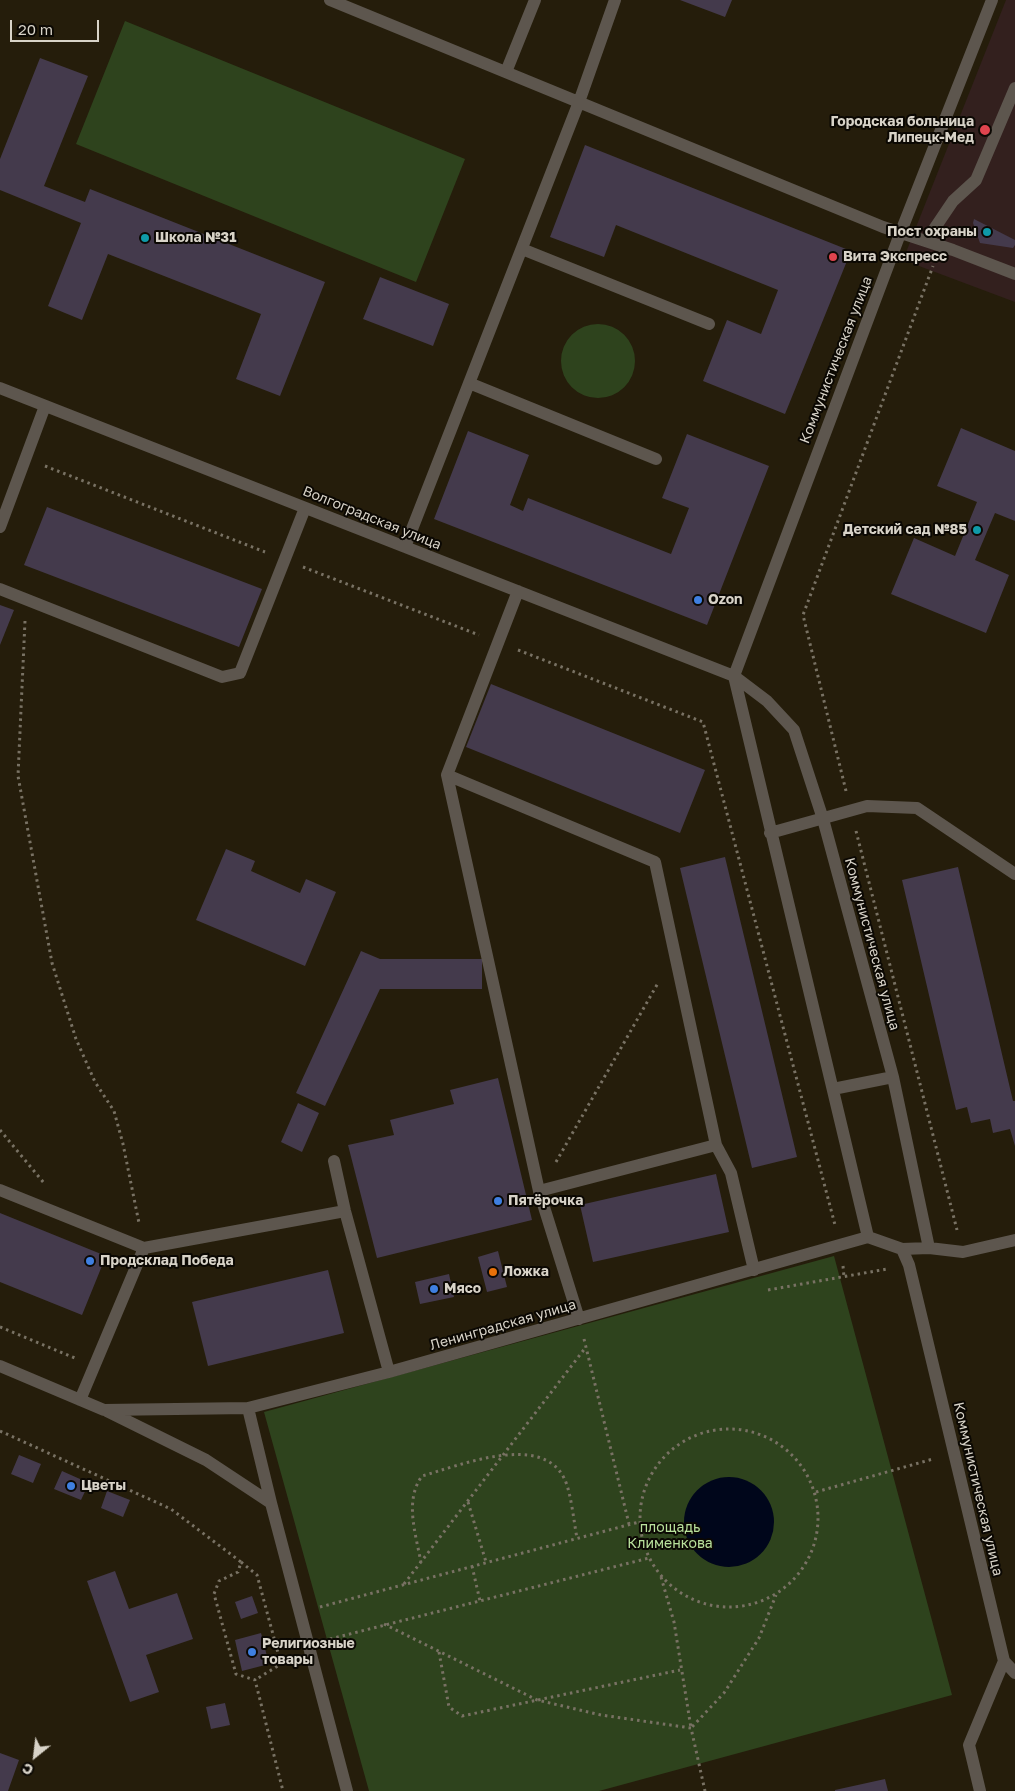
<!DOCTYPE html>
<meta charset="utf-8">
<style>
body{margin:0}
#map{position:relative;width:1015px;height:1791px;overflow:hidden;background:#251d0b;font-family:"Golos Text",sans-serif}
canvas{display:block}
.north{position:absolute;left:10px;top:1731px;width:50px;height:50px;-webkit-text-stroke:4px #0b0803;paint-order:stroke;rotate:209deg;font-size:14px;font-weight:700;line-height:20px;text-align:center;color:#d8d3c8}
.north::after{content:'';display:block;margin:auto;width:18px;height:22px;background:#d8d3c8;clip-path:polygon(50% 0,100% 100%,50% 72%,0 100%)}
.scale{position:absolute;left:10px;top:20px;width:89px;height:22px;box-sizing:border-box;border:2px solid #d8d3c8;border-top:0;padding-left:6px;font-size:15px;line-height:18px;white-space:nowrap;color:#d8d3c8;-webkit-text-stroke:4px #0b0803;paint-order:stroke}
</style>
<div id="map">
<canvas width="1015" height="1791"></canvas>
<div class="north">С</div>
<div class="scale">20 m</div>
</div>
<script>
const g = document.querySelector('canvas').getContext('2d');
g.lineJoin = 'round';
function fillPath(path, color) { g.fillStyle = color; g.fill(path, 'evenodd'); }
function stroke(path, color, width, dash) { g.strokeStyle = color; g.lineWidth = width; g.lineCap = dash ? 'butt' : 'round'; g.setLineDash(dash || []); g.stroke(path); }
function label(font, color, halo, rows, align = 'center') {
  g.font = font + ' "Golos Text",sans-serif'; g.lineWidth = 4; g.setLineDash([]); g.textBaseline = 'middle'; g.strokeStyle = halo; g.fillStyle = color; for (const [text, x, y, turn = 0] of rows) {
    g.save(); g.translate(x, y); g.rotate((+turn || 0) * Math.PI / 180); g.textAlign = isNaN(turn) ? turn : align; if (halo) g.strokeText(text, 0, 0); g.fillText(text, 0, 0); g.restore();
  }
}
const medical = new Path2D(`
 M 1006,0 L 1015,0 L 1015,302 L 903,260 Z`);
const green = new Path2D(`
 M 125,21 L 465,159 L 416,282 L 76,144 Z
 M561 361a37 37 0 1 1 74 0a37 37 0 1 1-74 0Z
 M 834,1256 L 952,1695 L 599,1791 L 369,1791 L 264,1412 Z`);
const water = new Path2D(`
 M684 1522a45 45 0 1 1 90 0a45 45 0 1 1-90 0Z`);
const building = new Path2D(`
 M 680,0 L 732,0 L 725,17 Z
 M 40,58 L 88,76 L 44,186 L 85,202 L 90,189 L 325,282 L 280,396 L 236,379 L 261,314 L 108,254 L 82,320 L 48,306 L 81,223 L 0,190 L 0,159 Z
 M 585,145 L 851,251 L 785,414 L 703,381 L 727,320 L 761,334 L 778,290 L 616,225 L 604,257 L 550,237 Z
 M 974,219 L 1015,240 L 1015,245 L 1013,248 L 980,243 L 973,223 Z
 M 380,277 L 449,304 L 433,346 L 363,319 Z
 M 961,428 L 1015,451 L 1015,521 L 995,513 L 975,560 L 1009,575 L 986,633 L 891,594 L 914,538 L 955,556 L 977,502 L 937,486 Z
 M 468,431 L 529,455 L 510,505 L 523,511 L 528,498 L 671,554 L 689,508 L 662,498 L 687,434 L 769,466 L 707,625 L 434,519 Z
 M 47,507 L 262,589 L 239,647 L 24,565 Z
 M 0,605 L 14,610 L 0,645 Z
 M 491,684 L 705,770 L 680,833 L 466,747 Z
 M 226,849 L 255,861 L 251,871 L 300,893 L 306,879 L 336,892 L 305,966 L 196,920 Z
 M 725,857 L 797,1157 L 752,1168 L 680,868 Z
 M 958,867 L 1013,1101 L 1015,1101 L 1015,1146 L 1010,1129 L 993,1133 L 990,1119 L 971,1123 L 967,1107 L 956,1110 L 902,880 Z
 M 361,951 L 380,959 L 482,959 L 482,989 L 380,989 L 325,1106 L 296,1093 Z
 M 498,1078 L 532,1220 L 377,1258 L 348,1145 L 394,1135 L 390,1120 L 454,1104 L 450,1090 Z
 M 298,1103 L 319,1113 L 302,1152 L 281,1142 Z
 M 716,1174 L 729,1232 L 593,1262 L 580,1205 Z
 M 0,1213 L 106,1256 L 82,1315 L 0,1282 Z
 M 498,1251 L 507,1287 L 487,1292 L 478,1257 Z
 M 328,1270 L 344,1333 L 208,1366 L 192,1302 Z
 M 449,1274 L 454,1297 L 420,1304 L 415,1282 Z
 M 19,1455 L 41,1464 L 33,1483 L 11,1474 Z
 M 62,1471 L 89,1483 L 81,1500 L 54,1489 Z
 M 107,1491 L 130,1500 L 123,1517 L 101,1508 Z
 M 115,1571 L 129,1609 L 177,1593 L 193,1639 L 146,1655 L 159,1692 L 130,1702 L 87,1581 Z
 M 252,1596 L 258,1613 L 241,1619 L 235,1602 Z
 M 261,1633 L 269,1664 L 242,1671 L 235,1640 Z
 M 225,1703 L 230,1725 L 211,1729 L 206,1707 Z
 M 0,1753 L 19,1760 L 8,1791 L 0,1791 Z
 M 885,1779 L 888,1791 L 835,1791 L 835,1790 Z`);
const path = new Path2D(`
 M 45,466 L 265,552
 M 303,567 L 479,635
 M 25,621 L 18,776 L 52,963 L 76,1039 L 95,1082 L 114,1111 L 123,1144 L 139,1223
 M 518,650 L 703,722 L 835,1225
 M 846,791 L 803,615 L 933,266
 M 856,831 L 957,1230
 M 0,1130 L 44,1183
 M 556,1162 L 658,983
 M 843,1266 L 844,1277
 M 768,1290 L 887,1269
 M 0,1327 L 75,1358
 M 584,1339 L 629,1524
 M640 1518a89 89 0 1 1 178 0a89 89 0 1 1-178 0Z
 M 0,1431 L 171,1509 L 241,1562 L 238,1572 L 219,1581 L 214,1594 L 236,1674 L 255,1680 L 283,1791
 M 816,1492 L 933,1459
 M 468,1502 L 486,1562
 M 241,1562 L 257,1575 L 281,1664 L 255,1680
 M 421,1563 C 416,1534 404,1501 422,1476 C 458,1466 541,1432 564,1478 C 571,1491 574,1523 577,1538
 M 472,1566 L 480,1601
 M 661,1577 L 674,1622 L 691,1728 L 724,1693 L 759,1638 L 776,1595
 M 404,1584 L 586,1347
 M 320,1607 L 639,1522
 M 384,1624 L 537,1700 L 601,1715 L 691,1728 L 705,1791
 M 330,1639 L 649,1558
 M 439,1652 L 449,1707 L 462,1716 L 680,1670`);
const minor = new Path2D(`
 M 330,0 L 883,227 L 953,250 L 1015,274
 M 506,72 L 535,0
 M 926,241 L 953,201 L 976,180 L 1015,88
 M 522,249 L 709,324
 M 469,383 L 656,459
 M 0,388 L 734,676 L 767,701 L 794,730 L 823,819 L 893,1077 L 929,1248
 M 0,527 L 45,406
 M 405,547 L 579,102 L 615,0
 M 0,589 L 222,677 L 240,673 L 305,508
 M 518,591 L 447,775 L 539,1191 L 579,1319
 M 447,775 L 655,862 L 716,1145 L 539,1191
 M 770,833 L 867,806 L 917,808 L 1015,874
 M 833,1089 L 893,1077
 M 716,1145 L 731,1173 L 754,1270
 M 334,1161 L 345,1211 L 389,1372
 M 0,1190 L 144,1248
 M 868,1237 L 734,676 L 900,234 L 992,0
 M 902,1249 L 909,1265 L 1004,1661 L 969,1745 L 980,1791
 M 0,1366 L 104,1410 L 248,1408 L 389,1372 L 868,1237 L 902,1249 L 929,1248 L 963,1252 L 1015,1240
 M 80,1400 L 144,1248 L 345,1211
 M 248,1408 L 271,1503 L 347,1791
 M 107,1411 L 206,1460 L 271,1503
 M 1004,1661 L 1015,1673`);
const markers = [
 [985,130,6,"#e0444e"],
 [987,232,5,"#0f9aa8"],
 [145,238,5,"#0f9aa8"],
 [833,257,5,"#e0444e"],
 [977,530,5,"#0f9aa8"],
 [698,600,5,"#3f7fe0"],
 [498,1201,5,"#3f7fe0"],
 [90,1261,5,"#3f7fe0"],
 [493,1272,5,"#e8710a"],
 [434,1289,5,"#3f7fe0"],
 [71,1486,5,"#3f7fe0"],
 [252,1652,5,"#3f7fe0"]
];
const poiNames = [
 ["Городская больница",974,122,"right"],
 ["Липецк-Мед",974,138,"right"],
 ["Пост охраны",977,232,"right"],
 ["Школа №31",155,238],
 ["Вита Экспресс",843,257],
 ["Детский сад №85",967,530,"right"],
 ["Ozon",708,600],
 ["Пятёрочка",508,1201],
 ["Продсклад Победа",100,1261],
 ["Ложка",503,1272],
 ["Мясо",444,1289],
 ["Цветы",81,1486],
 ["Религиозные",262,1644],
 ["товары",262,1660]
];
const streetNames = [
 ["Коммунистическая улица",836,360,-69],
 ["Волгоградская улица",372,518,22],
 ["Коммунистическая улица",872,944,75],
 ["Ленинградская улица",503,1325,-16],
 ["Коммунистическая улица",978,1489,77]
];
const parkNames = [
 ["площадь",670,1528],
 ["Клименкова",670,1544]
];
fillPath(medical, '#33201e');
fillPath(green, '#2e431d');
fillPath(water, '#00061b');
fillPath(building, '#443a4c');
stroke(path, '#797264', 3, [2.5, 4]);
stroke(minor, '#5d564e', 12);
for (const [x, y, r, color] of markers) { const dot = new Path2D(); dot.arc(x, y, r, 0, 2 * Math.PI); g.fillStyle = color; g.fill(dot); stroke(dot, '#0b0803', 2); }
label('bold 14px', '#d8d3c8', '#0b0803', poiNames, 'left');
label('14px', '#d8d3c8', '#0b0803', streetNames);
label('14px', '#b9e19c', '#0b0803', parkNames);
</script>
